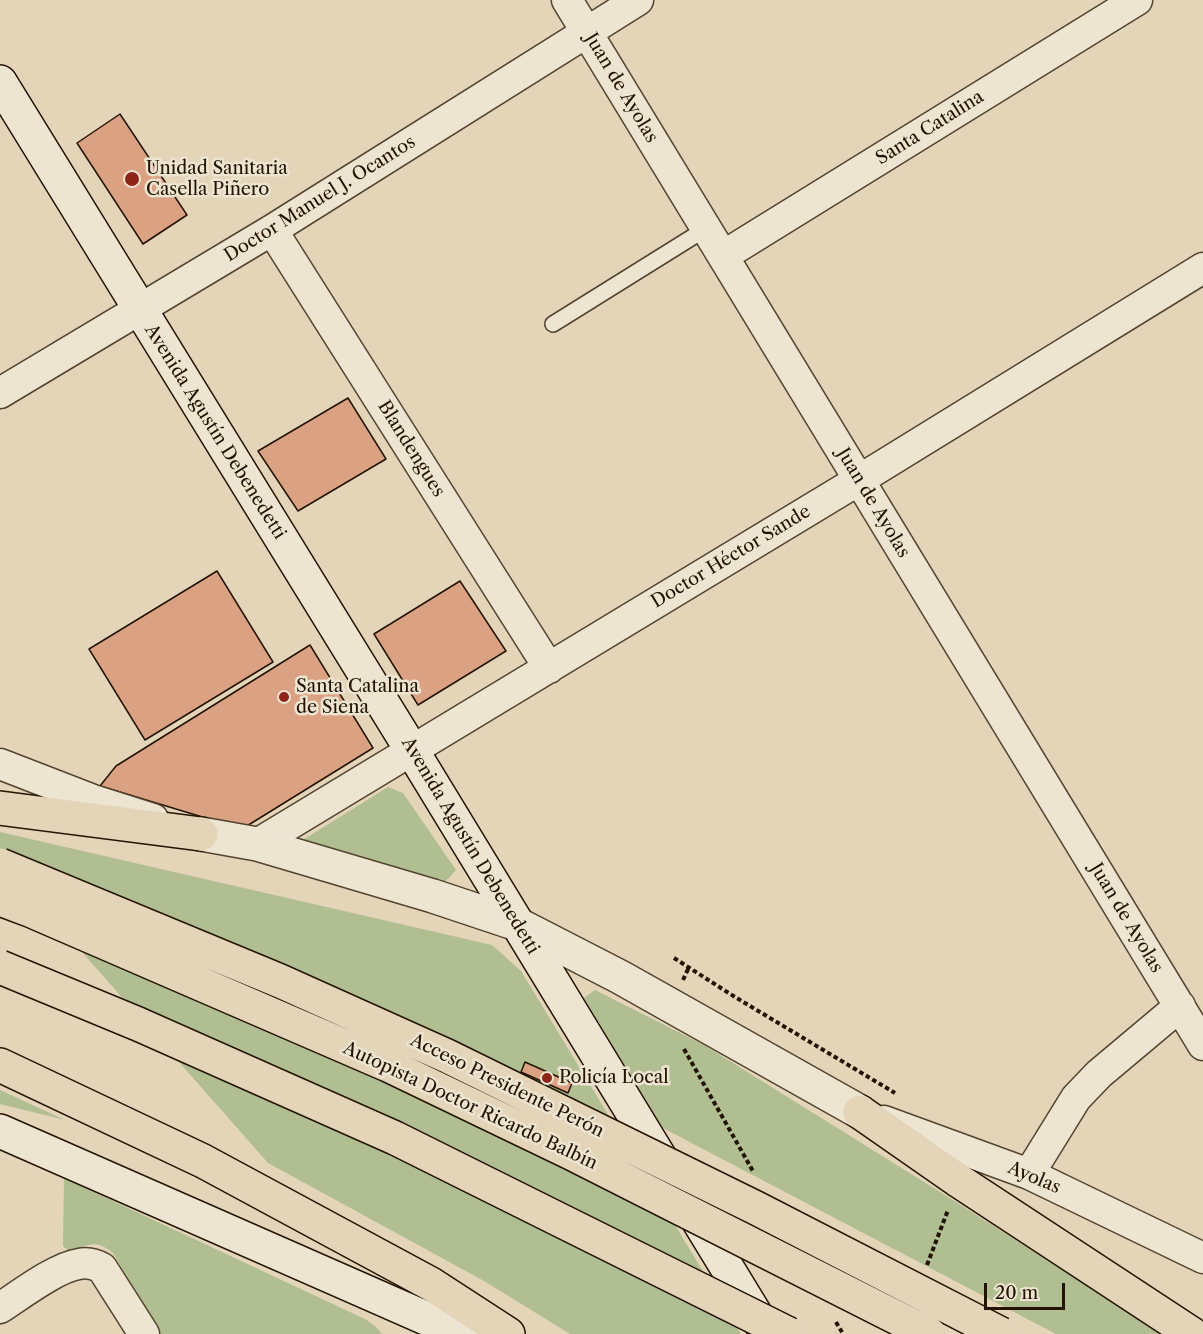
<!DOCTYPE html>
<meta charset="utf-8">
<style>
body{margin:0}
#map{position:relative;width:1203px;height:1334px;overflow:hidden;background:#e4d5b9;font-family:"Libre Caslon Text",serif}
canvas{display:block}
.scale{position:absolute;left:984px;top:1283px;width:81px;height:27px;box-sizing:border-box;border:3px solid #231401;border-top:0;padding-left:8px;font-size:18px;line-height:21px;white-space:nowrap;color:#231401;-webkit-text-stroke:4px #ede4d2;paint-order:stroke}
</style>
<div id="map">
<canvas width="1203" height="1334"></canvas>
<div class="scale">20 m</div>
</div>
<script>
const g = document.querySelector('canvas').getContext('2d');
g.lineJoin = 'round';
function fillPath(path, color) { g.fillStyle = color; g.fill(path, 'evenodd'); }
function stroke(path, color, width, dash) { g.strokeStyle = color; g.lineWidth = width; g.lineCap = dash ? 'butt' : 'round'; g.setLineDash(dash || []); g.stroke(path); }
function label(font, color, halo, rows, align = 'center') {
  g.font = font + ' "Libre Caslon Text",serif'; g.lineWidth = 5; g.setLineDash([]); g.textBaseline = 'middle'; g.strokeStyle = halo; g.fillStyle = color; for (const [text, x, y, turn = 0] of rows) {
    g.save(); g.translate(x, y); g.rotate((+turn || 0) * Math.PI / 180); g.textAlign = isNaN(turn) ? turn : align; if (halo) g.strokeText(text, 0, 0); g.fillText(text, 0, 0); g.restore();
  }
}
const green = new Path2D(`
 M 388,787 L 403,793 L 456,870 L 445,882 L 298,843 Z
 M 0,832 L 492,945 L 521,971 L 741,1334 L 570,1334 L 484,1281 L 268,1163 L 0,859 Z
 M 595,990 L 704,1045 L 945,1195 L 1163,1334 L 1056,1334 L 663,1128 L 584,998 Z
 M 0,1090 L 65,1120 L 0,1104 Z
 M 64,1178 L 367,1320 L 376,1327 L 382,1334 L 160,1334 L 113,1253 C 96,1239 89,1244 70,1252 L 63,1246 Z`);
const building = new Path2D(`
 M 120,114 L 187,215 L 143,244 L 77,143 Z
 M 348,398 L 386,459 L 298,511 L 258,451 Z
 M 217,571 L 273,662 L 145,740 L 89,649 Z
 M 460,581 L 506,651 L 418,705 L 374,634 Z
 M 310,645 L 373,748 L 242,829 L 100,786 L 116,766 Z
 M 525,1062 L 572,1083 L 568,1093 L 521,1072 Z`);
const path = new Path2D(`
 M 674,958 L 735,997 L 895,1093
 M 683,980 L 689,967
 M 684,1049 L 754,1173
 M 927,1265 L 948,1210
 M 836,1322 L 843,1334`);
const service = new Path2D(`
 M 553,324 L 707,228`);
const minor = new Path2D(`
 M 567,0 L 1203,1045
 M 272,230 L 549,668
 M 723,256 L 1137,0
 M 0,393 L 272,230 L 638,0
 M 0,764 L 93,800 L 153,819
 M 257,844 L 859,480 L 1203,268
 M 884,1121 L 1029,1174 L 1203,1258
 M 1029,1174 L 1076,1098 L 1099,1074 L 1180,1006
 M 0,1308 C 20,1295 57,1267 79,1264 C 87,1262 95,1264 102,1268 L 144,1334`);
const tertiary = new Path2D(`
 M 201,834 L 257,844 L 433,896 L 517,924 L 620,977 L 860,1112`);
const secondary = new Path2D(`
 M 0,82 L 411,749 L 765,1330
 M 0,1131 L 462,1334`);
const motorway = new Path2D(`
 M 0,808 L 201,834
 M 0,1065 L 203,1161 L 431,1284 L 508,1334
 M 860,1112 L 959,1181 L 1192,1334`);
const motorwayBridge = new Path2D(`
 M 0,865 L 280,981 L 447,1056 L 756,1208 L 1001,1334
 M 0,899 L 32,911 L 388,1065 L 571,1153 L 929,1334
 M 0,967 L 138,1024 L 395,1138 L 789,1334`);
const markers = [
 [132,179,8,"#8f2418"],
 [284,697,6,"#8f2418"],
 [547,1078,6,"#8f2418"]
];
const streetNames = [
 ["Juan de Ayolas",621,88,59],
 ["Santa Catalina",930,128,-32],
 ["Doctor Manuel J. Ocantos",320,199,-32],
 ["Avenida Agustín Debenedetti",215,432,58],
 ["Blandengues",411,449,58],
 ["Juan de Ayolas",873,503,59],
 ["Doctor Héctor Sande",731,557,-31],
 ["Avenida Agustín Debenedetti",470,846,59],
 ["Juan de Ayolas",1126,918,59],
 ["Acceso Presidente Perón",507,1086,26],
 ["Autopista Doctor Ricardo Balbín",470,1106,25],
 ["Ayolas",1034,1178,23]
];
const poiNames = [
 ["Unidad Sanitaria",146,169],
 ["Casella Piñero",146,190],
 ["Santa Catalina",296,687],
 ["de Siena",296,708],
 ["Policía Local",559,1078]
];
fillPath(green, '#b0be92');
fillPath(building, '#dba183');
stroke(building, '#231401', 1.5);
stroke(service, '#53442f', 18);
stroke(minor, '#53442f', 33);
stroke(tertiary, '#53442f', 36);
stroke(secondary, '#231401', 36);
stroke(motorway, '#231401', 36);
stroke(path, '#231401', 4, [4.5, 3]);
stroke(service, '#ede4d2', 15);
stroke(minor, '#ede4d2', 30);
stroke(tertiary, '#ede4d2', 33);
stroke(secondary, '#ede4d2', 33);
stroke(motorway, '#e4d5b9', 33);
stroke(motorwayBridge, '#231401', 36, []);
stroke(motorwayBridge, '#e4d5b9', 33);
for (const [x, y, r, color] of markers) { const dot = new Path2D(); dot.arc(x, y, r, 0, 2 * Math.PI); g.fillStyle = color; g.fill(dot); stroke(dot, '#ede4d2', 2); }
label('18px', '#231401', '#ede4d2', streetNames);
label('18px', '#231401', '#ede4d2', poiNames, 'left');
</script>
